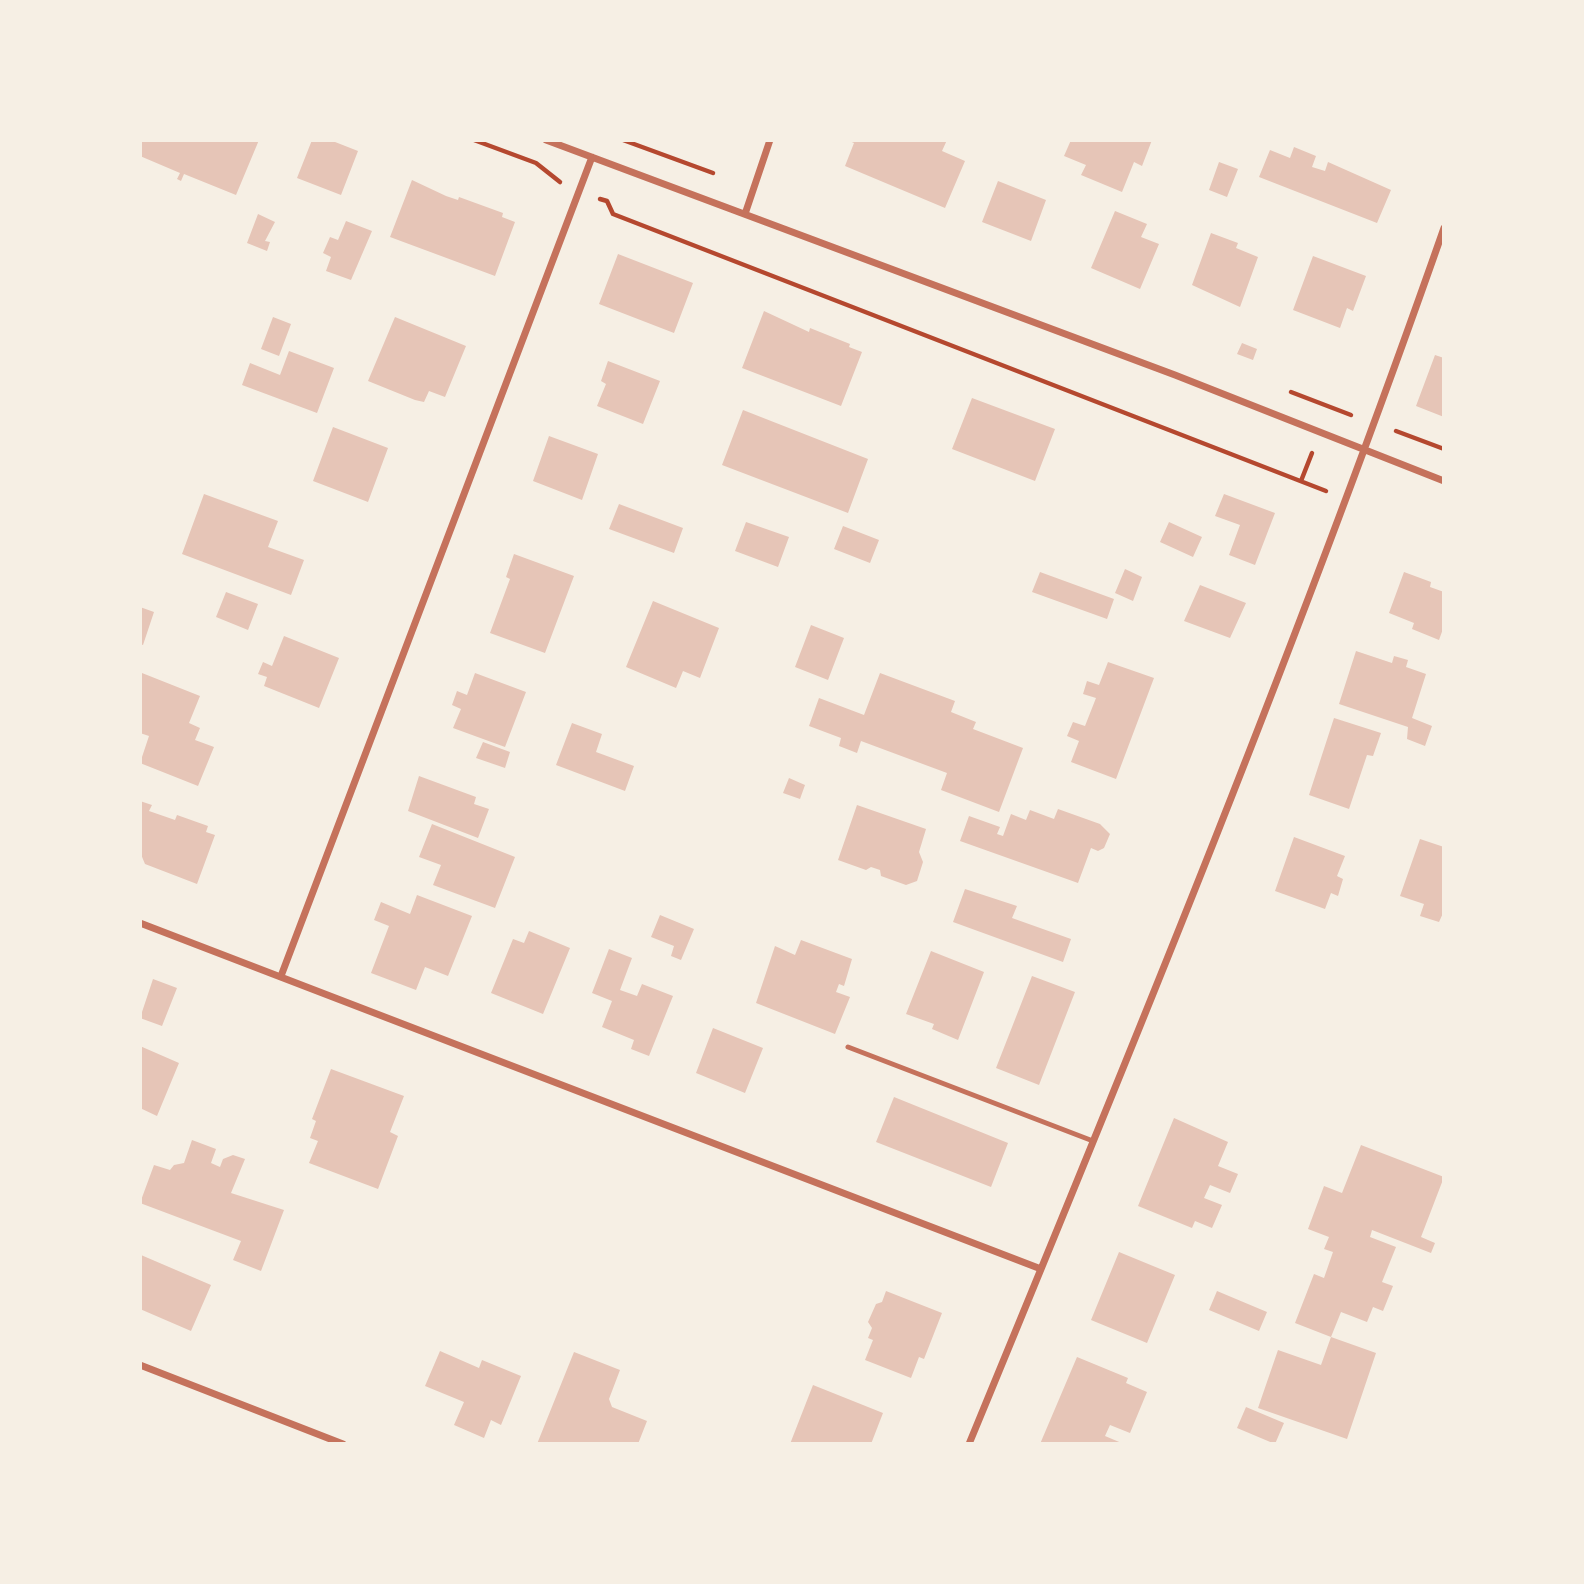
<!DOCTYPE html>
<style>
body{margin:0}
#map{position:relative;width:1584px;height:1584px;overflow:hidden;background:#f6efe4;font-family:Barlow,sans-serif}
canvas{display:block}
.frame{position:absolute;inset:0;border:142px solid #f6efe4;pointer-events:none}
</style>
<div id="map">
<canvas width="1584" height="1584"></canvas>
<div class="frame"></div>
</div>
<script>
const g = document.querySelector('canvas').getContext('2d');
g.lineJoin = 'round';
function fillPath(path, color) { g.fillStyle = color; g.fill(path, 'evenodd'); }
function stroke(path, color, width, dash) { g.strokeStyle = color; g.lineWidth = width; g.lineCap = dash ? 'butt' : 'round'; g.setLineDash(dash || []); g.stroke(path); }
const building = new Path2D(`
 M 140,140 L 259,140 L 236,195 L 184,174 L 181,181 L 177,179 L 180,173 L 140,156 Z
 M 312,140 L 330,140 L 358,151 L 341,195 L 297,178 Z
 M 847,140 L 947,140 L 942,151 L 965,161 L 945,208 L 845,166 L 854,143 Z
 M 1071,140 L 1152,140 L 1142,166 L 1134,162 L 1122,192 L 1081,175 L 1086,165 L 1064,156 Z
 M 1294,147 L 1316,156 L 1312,167 L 1325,171 L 1328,162 L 1391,190 L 1377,223 L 1259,177 L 1270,150 L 1290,158 Z
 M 1219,162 L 1238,169 L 1227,197 L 1209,190 Z
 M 412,180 L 446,196 L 458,200 L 459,197 L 503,213 L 502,217 L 515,222 L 495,276 L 390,237 Z
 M 998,181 L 1046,200 L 1031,241 L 982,222 Z
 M 1115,211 L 1147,224 L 1141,237 L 1159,244 L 1140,289 L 1091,268 Z
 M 258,214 L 275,222 L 265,241 L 270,242 L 267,251 L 247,243 Z
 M 346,221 L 372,231 L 351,280 L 326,271 L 331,257 L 323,253 L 330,237 L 338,240 Z
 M 1211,233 L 1238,243 L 1236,248 L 1258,257 L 1240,307 L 1192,285 Z
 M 618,254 L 693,283 L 674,333 L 599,304 Z
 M 1313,256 L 1366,276 L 1353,311 L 1347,308 L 1340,328 L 1293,310 Z
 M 764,311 L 809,332 L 810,328 L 850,344 L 849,347 L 862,352 L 841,406 L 742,368 Z
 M 273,317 L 291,324 L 279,356 L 261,349 Z
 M 395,317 L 466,346 L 445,397 L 429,391 L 424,402 L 415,400 L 368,381 Z
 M 1242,343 L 1257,349 L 1253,360 L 1237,354 Z
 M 289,351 L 334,368 L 317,413 L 242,385 L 250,363 L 280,375 Z
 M 1435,355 L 1444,358 L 1444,417 L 1416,406 Z
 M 608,361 L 660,381 L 643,424 L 597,406 L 606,384 L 601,381 Z
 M 972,398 L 1055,429 L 1035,481 L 952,449 Z
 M 743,410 L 868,459 L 848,513 L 722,465 Z
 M 333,427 L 388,448 L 368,502 L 313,481 Z
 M 549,436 L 598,454 L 582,500 L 533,481 Z
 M 204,494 L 278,521 L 268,547 L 304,560 L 291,595 L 182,554 Z
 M 1224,494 L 1275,513 L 1255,565 L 1229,555 L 1240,525 L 1215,516 Z
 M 619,504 L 683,528 L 674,553 L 609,529 Z
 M 746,522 L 789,537 L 778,567 L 735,551 Z
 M 1169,522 L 1202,537 L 1193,557 L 1160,542 Z
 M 843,526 L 879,540 L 870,563 L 834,549 Z
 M 514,554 L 574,576 L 545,653 L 490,633 L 510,579 L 506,577 Z
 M 1125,569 L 1142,577 L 1133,601 L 1115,593 Z
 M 1040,572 L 1114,599 L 1107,619 L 1032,592 Z
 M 1404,572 L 1431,582 L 1430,587 L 1444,592 L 1444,626 L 1439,640 L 1412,629 L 1414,623 L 1389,613 Z
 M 1200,585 L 1246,603 L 1230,638 L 1184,621 Z
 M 226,592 L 258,604 L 248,630 L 216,617 Z
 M 653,601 L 719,628 L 700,678 L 683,671 L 676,688 L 626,667 Z
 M 140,607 L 154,612 L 143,645 L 140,644 Z
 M 811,625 L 844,638 L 828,680 L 795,667 Z
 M 284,636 L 339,658 L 319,708 L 264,686 L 267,677 L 258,674 L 263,662 L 272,666 Z
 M 1356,651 L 1392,663 L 1394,656 L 1408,660 L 1406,667 L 1426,674 L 1412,718 L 1432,726 L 1425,746 L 1407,739 L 1408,727 L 1339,704 Z
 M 1108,662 L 1154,678 L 1116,779 L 1071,762 L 1079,741 L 1067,736 L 1073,722 L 1085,726 L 1096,698 L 1083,694 L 1087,681 L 1099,685 Z
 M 142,673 L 200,696 L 189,723 L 200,728 L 195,740 L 214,747 L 198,786 L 140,763 L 149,736 L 140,733 Z
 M 475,673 L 526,692 L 505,747 L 453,728 L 461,709 L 452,705 L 457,691 L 467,695 Z
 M 880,673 L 955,701 L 951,712 L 976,722 L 973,729 L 1023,748 L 999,812 L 941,790 L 947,773 L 861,741 L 857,753 L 839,746 L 841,738 L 809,726 L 819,698 L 864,715 Z
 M 1334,718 L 1381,733 L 1373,756 L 1367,755 L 1349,809 L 1309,795 Z
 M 572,723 L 602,734 L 596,752 L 634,766 L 625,791 L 556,765 Z
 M 483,742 L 510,752 L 505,768 L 476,758 Z
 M 419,776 L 476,797 L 474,804 L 489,809 L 478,838 L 408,811 Z
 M 789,778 L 805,785 L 800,799 L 783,793 Z
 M 140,801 L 152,805 L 149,811 L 175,820 L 177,815 L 208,826 L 206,832 L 215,835 L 197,884 L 145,864 L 140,852 Z
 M 857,805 L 926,829 L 919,852 L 923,862 L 917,881 L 906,885 L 881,876 L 880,870 L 871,867 L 866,870 L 838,860 Z
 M 1058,809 L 1100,824 L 1110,834 L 1104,848 L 1098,851 L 1091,848 L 1078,883 L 960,841 L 969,816 L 1000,827 L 997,834 L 1003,836 L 1011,814 L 1026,820 L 1030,810 L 1054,819 Z
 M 432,824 L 515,857 L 495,908 L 433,885 L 441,865 L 419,857 Z
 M 1294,837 L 1345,856 L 1337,876 L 1343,879 L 1338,896 L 1331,893 L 1325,909 L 1275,891 Z
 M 1420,839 L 1444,847 L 1444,911 L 1439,922 L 1420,916 L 1424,904 L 1400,896 Z
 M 965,889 L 1017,906 L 1012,918 L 1071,939 L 1063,962 L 953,922 Z
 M 417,895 L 472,916 L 448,976 L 425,967 L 416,990 L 371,973 L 389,926 L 374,920 L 381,902 L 410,914 Z
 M 660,915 L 694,929 L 681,960 L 671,956 L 674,946 L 651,937 Z
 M 529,931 L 570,948 L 543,1014 L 491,993 L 513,939 L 524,943 Z
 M 801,940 L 852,959 L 844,986 L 839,984 L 836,992 L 850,997 L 835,1034 L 756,1003 L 775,946 L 795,955 Z
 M 609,949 L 632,958 L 620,990 L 637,996 L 642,984 L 673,996 L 649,1056 L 631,1049 L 634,1040 L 602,1027 L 612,1001 L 592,993 Z
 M 931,951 L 984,972 L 958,1040 L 932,1029 L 934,1024 L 906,1014 Z
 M 1032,976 L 1075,992 L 1039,1085 L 996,1068 Z
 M 153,979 L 177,988 L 162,1026 L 140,1018 Z
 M 713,1028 L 763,1048 L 745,1093 L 696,1073 Z
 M 140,1046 L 179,1063 L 157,1116 L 140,1108 Z
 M 331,1069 L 404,1096 L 390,1132 L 398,1136 L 378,1189 L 309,1163 L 318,1141 L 310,1138 L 316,1121 L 312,1119 Z
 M 894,1097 L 1008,1143 L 991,1187 L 876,1142 Z
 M 1174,1118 L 1228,1142 L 1218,1166 L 1238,1174 L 1230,1193 L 1210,1185 L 1204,1198 L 1222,1205 L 1212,1228 L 1195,1221 L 1192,1228 L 1138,1206 Z
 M 192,1140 L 216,1149 L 211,1163 L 220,1167 L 223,1159 L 233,1155 L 245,1159 L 231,1193 L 284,1210 L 261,1271 L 233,1260 L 241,1241 L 140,1203 L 154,1165 L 170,1170 L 174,1165 L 184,1163 Z
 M 1361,1145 L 1444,1177 L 1421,1237 L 1435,1243 L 1431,1253 L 1372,1230 L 1370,1237 L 1396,1247 L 1382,1282 L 1393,1286 L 1383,1311 L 1373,1307 L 1367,1322 L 1341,1312 L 1331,1337 L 1295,1323 L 1314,1274 L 1324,1278 L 1333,1252 L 1324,1249 L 1329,1237 L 1308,1229 L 1324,1186 L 1342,1193 Z
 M 1119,1252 L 1175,1275 L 1147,1343 L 1091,1320 Z
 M 141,1255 L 211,1285 L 191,1331 L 140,1309 Z
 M 886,1291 L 942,1313 L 924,1359 L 919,1357 L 911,1378 L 865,1360 L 873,1340 L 868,1338 L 872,1328 L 868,1322 L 876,1304 L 882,1302 Z
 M 1217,1291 L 1267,1312 L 1259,1331 L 1209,1310 Z
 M 1331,1337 L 1376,1353 L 1347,1439 L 1258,1408 L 1278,1350 L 1321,1365 Z
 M 440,1351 L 479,1368 L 482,1360 L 521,1376 L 501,1425 L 491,1420 L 484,1438 L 454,1425 L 464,1402 L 425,1386 Z
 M 574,1352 L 620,1370 L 609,1399 L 612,1407 L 647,1421 L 638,1444 L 537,1444 Z
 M 1077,1357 L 1128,1378 L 1126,1383 L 1147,1392 L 1130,1433 L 1110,1425 L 1105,1436 L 1124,1444 L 1040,1444 Z
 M 813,1385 L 883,1413 L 871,1444 L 790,1444 Z
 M 1246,1407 L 1284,1423 L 1275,1444 L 1237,1428 Z`);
const path = new Path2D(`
 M 474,140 L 536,163 L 560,182
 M 623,140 L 713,173
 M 600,199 L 607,201 L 613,214 L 1326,491
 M 1291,392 L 1351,415
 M 1396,431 L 1444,449
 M 1301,481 L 1312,453`);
const service = new Path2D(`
 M 848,1047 L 1093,1141`);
const minor = new Path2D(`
 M 546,140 L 1175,375 L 1444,481
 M 745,214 L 770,140
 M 140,923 L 1041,1269
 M 281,976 L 592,157
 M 140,1365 L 343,1444
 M 969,1444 C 1135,1042 1300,639 1444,228`);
fillPath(building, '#e6c5b7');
stroke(path, '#b5482f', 4.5);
stroke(service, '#c5725c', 5);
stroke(minor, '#c5725c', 7);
</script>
